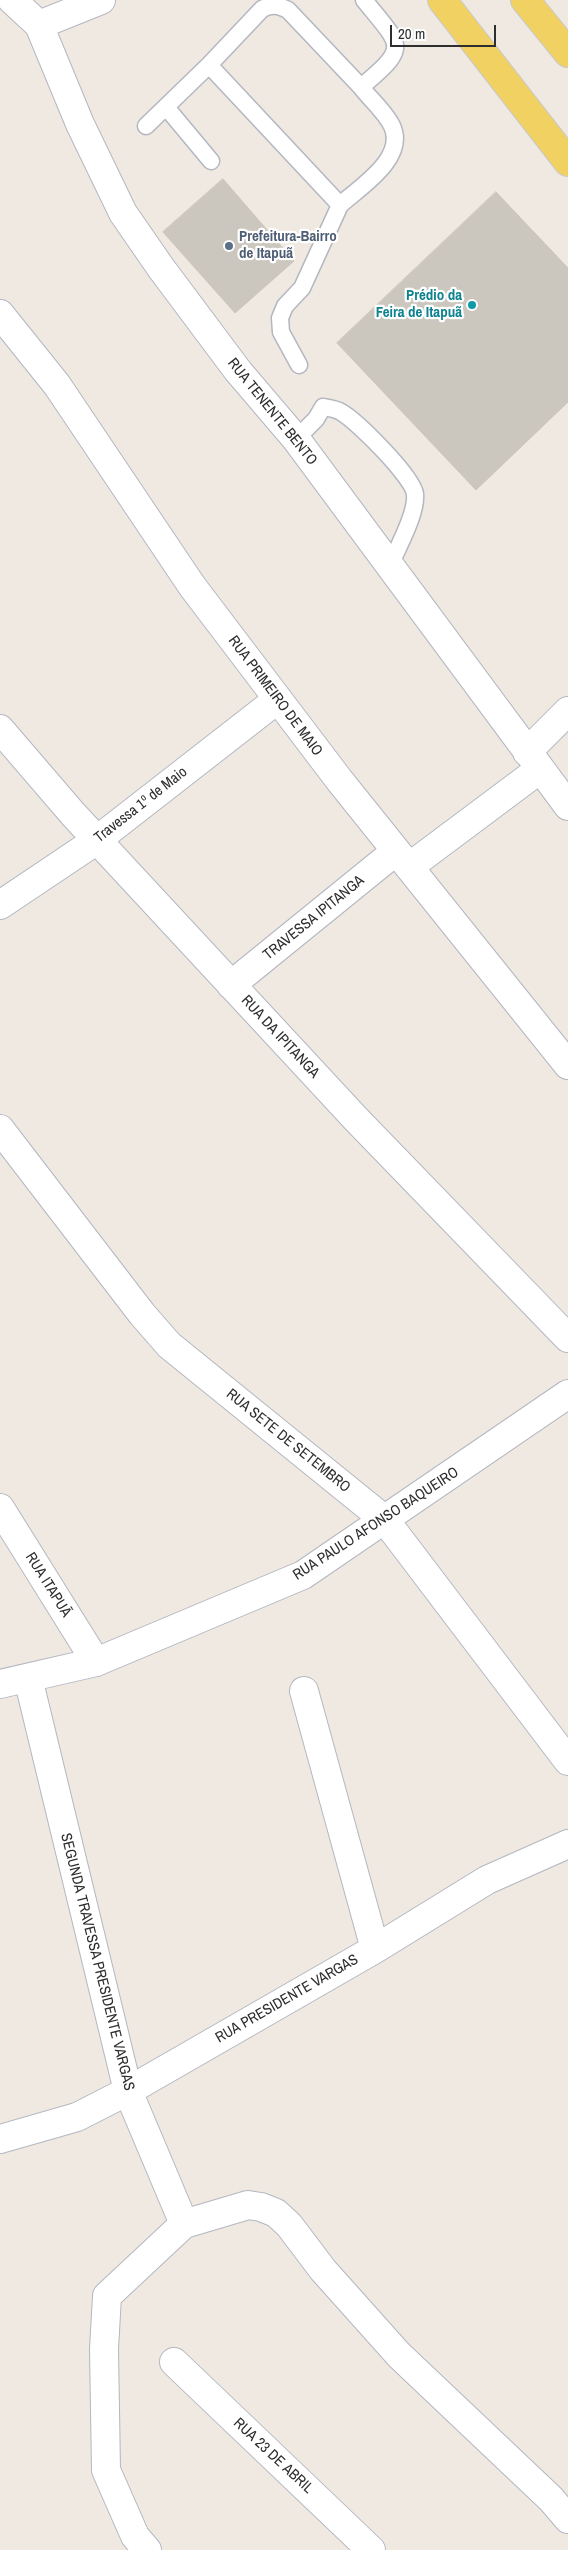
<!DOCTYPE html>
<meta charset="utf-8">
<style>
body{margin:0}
#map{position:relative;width:568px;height:2550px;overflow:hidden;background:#efe9e1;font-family:"Archivo Narrow",sans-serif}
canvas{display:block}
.scale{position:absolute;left:390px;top:25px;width:106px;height:22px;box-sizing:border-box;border:2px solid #2e2e2e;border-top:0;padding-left:6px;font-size:15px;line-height:18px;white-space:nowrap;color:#2e2e2e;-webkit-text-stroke:4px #fff;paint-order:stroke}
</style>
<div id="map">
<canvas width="568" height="2550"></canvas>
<div class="scale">20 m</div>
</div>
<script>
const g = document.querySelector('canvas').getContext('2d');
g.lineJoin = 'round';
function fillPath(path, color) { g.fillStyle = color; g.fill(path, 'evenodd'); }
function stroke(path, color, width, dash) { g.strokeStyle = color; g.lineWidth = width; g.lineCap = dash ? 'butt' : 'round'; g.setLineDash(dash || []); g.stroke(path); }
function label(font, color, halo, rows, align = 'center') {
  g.font = font + ' "Archivo Narrow",sans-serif'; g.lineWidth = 4.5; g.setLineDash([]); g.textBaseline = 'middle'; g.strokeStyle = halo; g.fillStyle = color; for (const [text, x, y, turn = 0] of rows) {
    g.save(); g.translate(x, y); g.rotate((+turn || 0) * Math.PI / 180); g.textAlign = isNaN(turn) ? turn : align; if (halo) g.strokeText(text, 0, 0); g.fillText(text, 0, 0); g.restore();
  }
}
const building = new Path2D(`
 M 223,179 L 294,261 L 235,313 L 163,232 Z
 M 496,192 L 568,268 L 568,402 L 476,490 L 337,343 Z`);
const lane = new Path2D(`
 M 209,65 L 340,205 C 360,187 407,158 392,126 C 386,113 370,99 361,87
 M 166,107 L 211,161
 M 146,126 L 209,65 L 262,9 C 272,4 278,5 288,10 L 361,87 C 410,46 402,47 364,0
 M 299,365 L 281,332 L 280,318 L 285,306 L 302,288 L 340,205
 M 296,439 L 316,419 L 323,407 C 329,408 336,409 341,412 C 357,421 413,477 415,494 C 417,514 397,548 390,566`);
const street = new Path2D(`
 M 12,0 L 39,25 L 80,124 L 123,213 L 161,268 L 238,371 L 296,439 L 568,806
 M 39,25 L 101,0
 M 0,314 L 57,385 L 192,586 L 340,781 L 568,1065
 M 0,729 L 73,814 L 356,1119 L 568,1338
 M 527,752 L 568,711
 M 409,867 L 540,769
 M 0,905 L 97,840 L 278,699
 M 231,985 L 396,851
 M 0,1129 L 142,1314 L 169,1345 L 385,1520 L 568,1761
 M 0,1508 L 96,1662
 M 28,1678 L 128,2091 L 184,2224
 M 304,1691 L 375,1949
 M 0,2139 L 77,2117 L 128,2091 L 375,1949 L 487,1880 L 568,1844
 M 174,2362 L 371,2550
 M 147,2550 L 135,2536 L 106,2470 L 104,2349 L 107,2296 L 184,2224 L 248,2205 L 261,2207 L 276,2213 L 289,2225 L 323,2270 L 399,2355 L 551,2499 L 568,2519`);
const secondary = new Path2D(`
 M 0,1684 L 96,1662 L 303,1575 L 568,1394`);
const primary = new Path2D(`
 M 442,0 L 568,162
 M 525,0 L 568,53`);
const markers = [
 [229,246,5,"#5c6f8a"],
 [472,305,5,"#0f9aa8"]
];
const serviceNames = [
 ["Prefeitura-Bairro",239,237],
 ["de Itapuã",239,254]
];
const cultureNames = [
 ["Prédio da",462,296],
 ["Feira de Itapuã",462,313]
];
const streetNames = [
 ["RUA TENENTE BENTO",272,412,51],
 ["RUA PRIMEIRO DE MAIO",275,696,53],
 ["Travessa 1º de Maio",141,805,-38],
 ["TRAVESSA IPITANGA",314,918,-39],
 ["RUA DA IPITANGA",280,1037,47],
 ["RUA SETE DE SETEMBRO",288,1441,39],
 ["RUA PAULO AFONSO BAQUEIRO",376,1524,-33],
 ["RUA ITAPUÃ",48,1585,58],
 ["SEGUNDA TRAVESSA PRESIDENTE VARGAS",97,1962,76],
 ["RUA PRESIDENTE VARGAS",287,1999,-30],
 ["RUA 23 DE ABRIL",273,2456,43]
];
fillPath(building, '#cbc7bf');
stroke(building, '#cbc5ba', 1);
stroke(lane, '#b4b7c1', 19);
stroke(street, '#b4b7c1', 30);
stroke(secondary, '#b4b7c1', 30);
stroke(primary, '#c9c9c9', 30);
stroke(lane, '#fff', 16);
stroke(street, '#fff', 28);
stroke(secondary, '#fff', 28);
stroke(primary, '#f2d163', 28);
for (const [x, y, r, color] of markers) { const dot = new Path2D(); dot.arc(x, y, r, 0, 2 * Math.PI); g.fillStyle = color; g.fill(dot); stroke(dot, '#fff', 2); }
label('bold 15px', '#4e5e75', '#fff', serviceNames, 'left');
label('bold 15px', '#0d838f', '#fff', cultureNames, 'right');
label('15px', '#2e2e2e', '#fff', streetNames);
</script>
